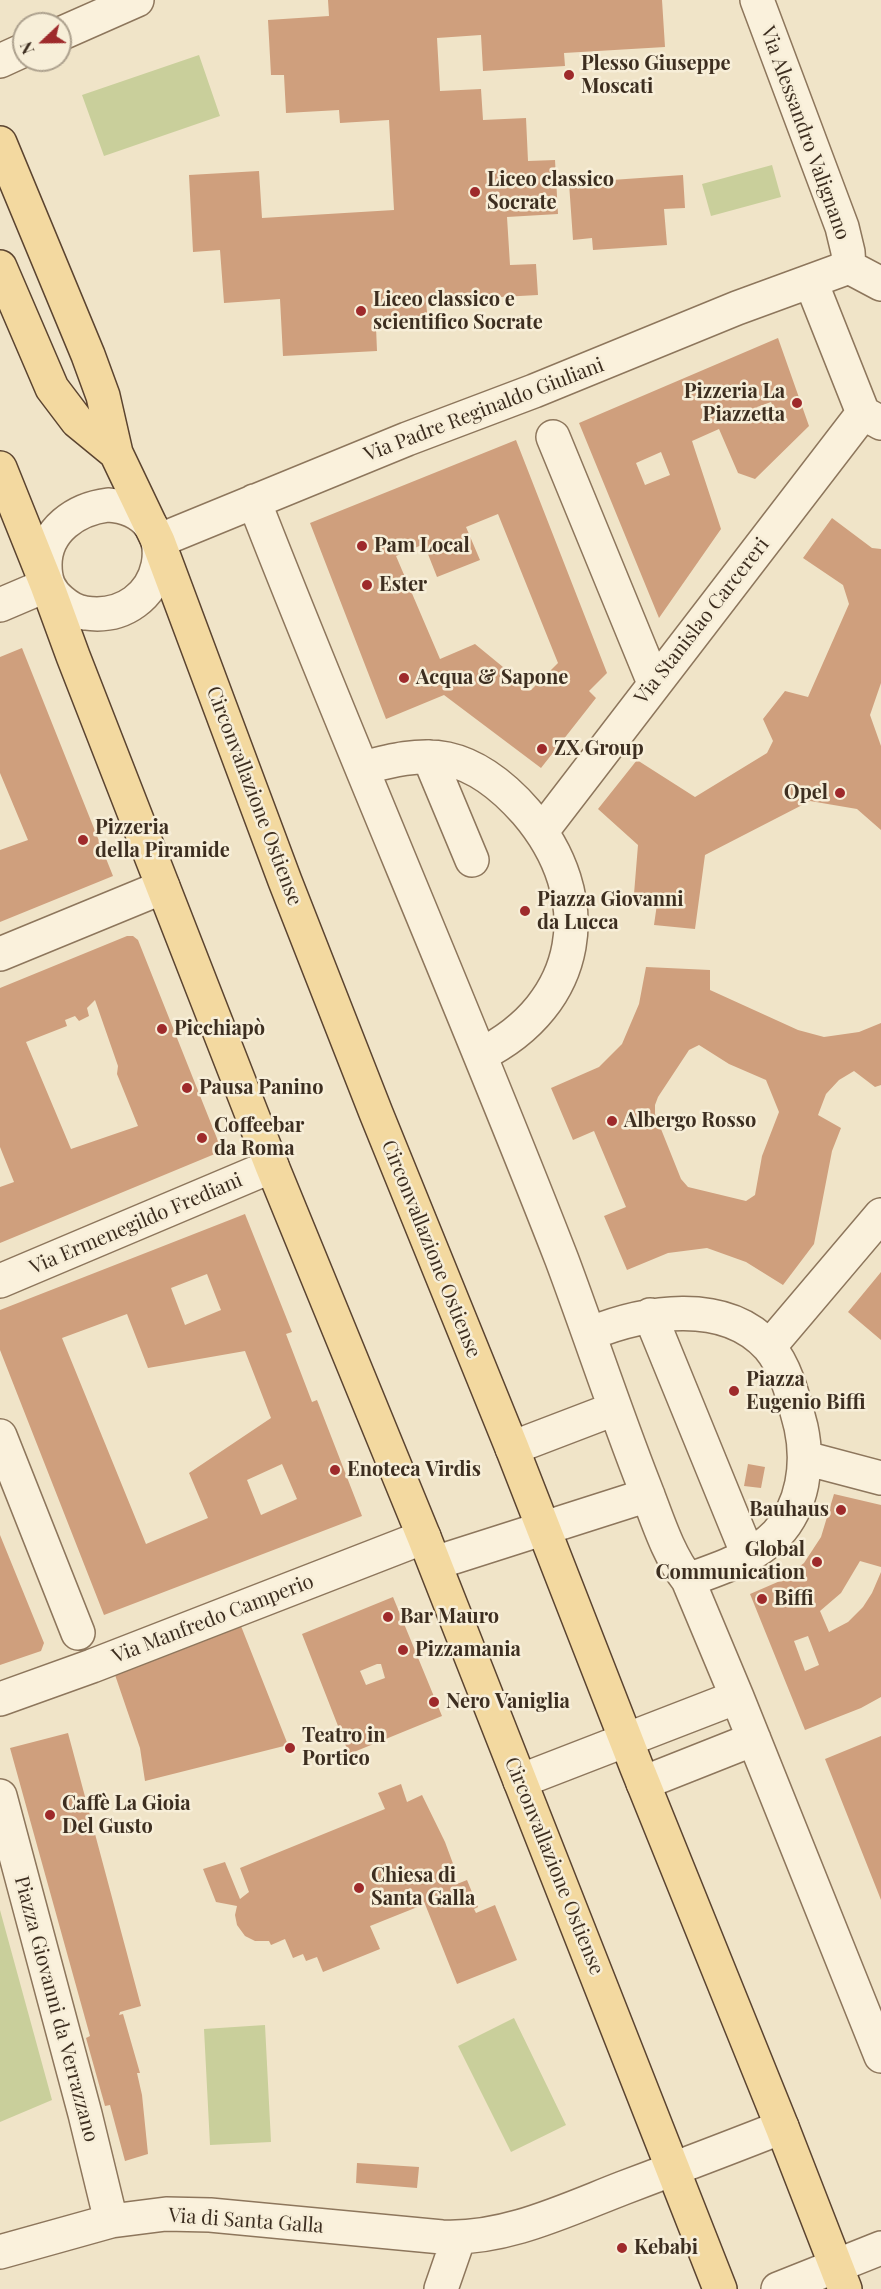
<!DOCTYPE html>
<meta charset="utf-8">
<style>
body{margin:0}
#map{position:relative;width:881px;height:2289px;overflow:hidden;background:#f0e4c8;font-family:"Playfair Display",serif}
canvas{display:block}
.north{position:absolute;left:12px;top:12px;width:60px;height:60px;box-sizing:border-box;background:#f7eed8;border:2px solid #ada18e;border-radius:50%;rotate:248deg;font-size:16px;font-weight:700;line-height:24px;text-align:center;color:#3d2e20}
.north::after{content:'';display:block;margin:auto;width:21px;height:27px;background:#9e2a2b;clip-path:polygon(50% 0,100% 100%,50% 72%,0 100%)}
</style>
<div id="map">
<canvas width="881" height="2289"></canvas>
<div class="north">N</div>
</div>
<script>
const g = document.querySelector('canvas').getContext('2d');
g.lineJoin = 'round';
function fillPath(path, color) { g.fillStyle = color; g.fill(path, 'evenodd'); }
function stroke(path, color, width, dash) { g.strokeStyle = color; g.lineWidth = width; g.lineCap = dash ? 'butt' : 'round'; g.setLineDash(dash || []); g.stroke(path); }
function label(font, color, halo, rows, align = 'center') {
  g.font = font + ' "Playfair Display",serif'; g.lineWidth = 5; g.setLineDash([]); g.textBaseline = 'middle'; g.strokeStyle = halo; g.fillStyle = color; for (const [text, x, y, turn = 0] of rows) {
    g.save(); g.translate(x, y); g.rotate((+turn || 0) * Math.PI / 180); g.textAlign = isNaN(turn) ? turn : align; if (halo) g.strokeText(text, 0, 0); g.fillText(text, 0, 0); g.restore();
  }
}
const green = new Path2D(`
 M 199,55 L 220,116 L 104,156 L 82,95 Z
 M 772,165 L 781,197 L 711,216 L 702,184 Z
 M 0,1910 L 52,2100 L 0,2122 Z
 M 514,2018 L 566,2125 L 511,2152 L 458,2046 Z
 M 265,2025 L 271,2142 L 210,2145 L 204,2029 Z`);
const building = new Path2D(`
 M 328,0 L 662,0 L 665,47 L 564,53 L 565,66 L 483,71 L 481,35 L 437,38 L 440,91 L 481,89 L 483,120 L 526,118 L 528,161 L 555,160 L 558,214 L 507,217 L 510,265 L 536,264 L 538,295 L 426,301 L 428,324 L 376,327 L 377,351 L 283,356 L 280,299 L 224,303 L 220,250 L 193,252 L 189,175 L 259,171 L 262,218 L 394,210 L 389,120 L 340,123 L 339,110 L 286,113 L 284,75 L 271,75 L 268,20 L 329,16 Z
 M 683,175 L 685,208 L 664,209 L 667,245 L 593,250 L 592,238 L 573,240 L 569,183 Z
 M 778,338 L 809,426 L 755,479 L 738,473 L 719,429 L 692,441 L 721,529 L 659,618 L 579,423 ZM 771,402 L 779,420 L 770,424 L 762,420 L 757,407 ZM 661,452 L 670,475 L 645,485 L 636,463 Z
 M 516,440 L 607,673 L 589,691 L 596,698 L 541,768 L 444,695 L 386,719 L 310,523 ZM 498,514 L 558,663 L 531,690 L 475,644 L 440,659 L 396,556 L 424,544 L 437,577 L 480,560 L 466,527 Z
 M 832,518 L 872,548 L 881,549 L 881,683 L 870,715 L 881,746 L 881,830 L 857,809 L 810,801 L 705,855 L 695,929 L 654,925 L 658,897 L 634,894 L 638,845 L 598,809 L 637,760 L 695,797 L 767,753 L 773,741 L 763,719 L 785,691 L 808,697 L 849,604 L 843,585 L 803,558 Z
 M 22,648 L 113,876 L 0,922 L 0,850 L 28,840 L 0,773 L 0,657 Z
 M 127,936 L 133,936 L 138,940 L 222,1151 L 0,1243 L 0,1187 L 14,1182 L 0,1147 L 0,988 ZM 95,1000 L 118,1066 L 117,1074 L 138,1126 L 71,1149 L 26,1042 L 67,1026 L 65,1020 L 75,1016 L 79,1021 L 89,1016 L 87,1008 Z
 M 646,967 L 710,970 L 710,990 L 798,1030 L 824,1037 L 859,1032 L 881,1023 L 881,1085 L 875,1087 L 854,1071 L 839,1080 L 826,1094 L 818,1115 L 841,1128 L 832,1151 L 814,1244 L 783,1285 L 746,1262 L 707,1248 L 668,1253 L 627,1270 L 604,1216 L 626,1207 L 594,1131 L 573,1140 L 551,1088 L 599,1067 L 622,1044 L 639,1004 ZM 699,1045 L 729,1064 L 766,1080 L 779,1112 L 762,1156 L 755,1195 L 746,1201 L 688,1187 L 681,1179 L 655,1114 L 655,1105 L 658,1097 L 689,1050 Z
 M 245,1214 L 292,1332 L 286,1334 L 312,1402 L 317,1400 L 362,1516 L 104,1615 L 0,1350 L 0,1310 ZM 207,1274 L 221,1310 L 185,1325 L 171,1288 ZM 127,1314 L 148,1368 L 245,1351 L 271,1418 L 189,1473 L 208,1518 L 146,1544 L 62,1338 ZM 282,1464 L 297,1499 L 261,1515 L 247,1480 Z
 M 881,1272 L 881,1340 L 848,1312 Z
 M 748,1464 L 765,1467 L 761,1488 L 744,1486 Z
 M 834,1494 L 881,1505 L 881,1567 L 860,1561 L 841,1593 L 820,1611 L 829,1632 L 848,1622 L 863,1607 L 872,1593 L 881,1572 L 881,1697 L 861,1708 L 805,1730 L 750,1594 L 780,1581 L 804,1563 L 821,1537 ZM 808,1636 L 819,1665 L 805,1671 L 794,1641 Z
 M 0,1535 L 44,1643 L 41,1651 L 0,1665 Z
 M 393,1597 L 442,1716 L 349,1754 L 302,1634 ZM 377,1664 L 381,1664 L 385,1678 L 366,1685 L 360,1671 Z
 M 239,1621 L 288,1745 L 145,1781 L 140,1748 L 114,1672 Z
 M 68,1733 L 141,2006 L 120,2012 L 119,2015 L 123,2014 L 140,2073 L 137,2073 L 142,2095 L 148,2154 L 125,2161 L 110,2105 L 105,2106 L 86,2038 L 90,2036 L 10,1748 Z
 M 881,1736 L 881,1900 L 825,1759 Z
 M 401,1784 L 407,1802 L 422,1795 L 445,1842 L 455,1869 L 452,1871 L 457,1884 L 467,1880 L 478,1907 L 474,1909 L 476,1913 L 495,1905 L 517,1960 L 457,1984 L 425,1904 L 370,1926 L 380,1949 L 323,1972 L 317,1957 L 306,1961 L 303,1954 L 293,1958 L 285,1939 L 271,1945 L 269,1941 L 255,1941 L 245,1936 L 237,1925 L 235,1915 L 237,1906 L 216,1902 L 203,1869 L 225,1862 L 240,1899 L 249,1892 L 240,1868 L 385,1809 L 378,1793 Z
 M 357,2163 L 419,2167 L 417,2188 L 356,2183 Z`);
const minor = new Path2D(`
 M 757,0 L 842,227 L 848,252 L 849,267
 M 60,34 L 137,0
 M 0,61 L 24,50
 M 811,282 L 863,413 L 881,423
 M 553,437 L 654,683
 M 254,501 C 353,755 463,1005 562,1260 C 590,1335 615,1411 644,1485 C 657,1518 667,1553 688,1580 L 737,1697 L 881,2056
 M 108,505 C 190,510 167,625 85,613 C 76,612 68,607 61,601 C 49,591 45,580 45,565 C 45,530 76,509 108,505 Z
 M 158,541 L 407,439 L 534,391 L 737,308 L 849,267 L 881,284
 M 0,605 L 47,585
 M 429,757 L 472,860
 M 362,768 C 389,761 419,753 447,759 C 479,766 505,788 526,812 C 599,897 583,1004 480,1055
 M 542,831 L 863,413
 M 0,954 L 163,887
 M 0,1281 L 272,1166
 M 650,1315 L 748,1555
 M 589,1334 C 643,1312 724,1297 769,1347 C 787,1368 794,1401 801,1427 C 809,1464 803,1506 777,1534 C 754,1558 718,1569 688,1580
 M 769,1347 L 881,1215
 M 0,1436 L 78,1633
 M 512,1448 L 614,1409
 M 805,1458 L 881,1478
 M 435,1563 L 648,1495
 M 0,1699 L 92,1666 L 424,1537
 M 520,1781 L 737,1697
 M 643,1783 L 754,1739
 M 0,1796 L 85,2114 L 111,2221
 M 0,2252 L 111,2221 L 166,2214 L 210,2215 L 442,2237 C 505,2240 566,2210 623,2188 C 676,2168 729,2148 782,2127
 M 441,2289 L 459,2237
 M 778,2289 L 881,2248`);
const major = new Path2D(`
 M 0,143 L 88,355 L 103,396 L 116,453 L 158,541 L 285,881 L 376,1113 L 512,1448 L 637,1768 L 782,2127 L 845,2289
 M 0,267 L 52,388 L 77,421 L 116,453
 M 0,468 L 47,585 L 73,656 L 272,1166 L 424,1537 L 720,2289`);
const markers = [
 [569,75,6,"#9e2a2b"],
 [475,192,6,"#9e2a2b"],
 [361,311,6,"#9e2a2b"],
 [797,403,6,"#9e2a2b"],
 [362,546,6,"#9e2a2b"],
 [367,585,6,"#9e2a2b"],
 [404,678,6,"#9e2a2b"],
 [542,749,6,"#9e2a2b"],
 [840,793,6,"#9e2a2b"],
 [83,840,6,"#9e2a2b"],
 [525,911,6,"#9e2a2b"],
 [162,1029,6,"#9e2a2b"],
 [187,1088,6,"#9e2a2b"],
 [612,1121,6,"#9e2a2b"],
 [202,1138,6,"#9e2a2b"],
 [734,1391,6,"#9e2a2b"],
 [335,1470,6,"#9e2a2b"],
 [841,1510,6,"#9e2a2b"],
 [817,1562,6,"#9e2a2b"],
 [762,1599,6,"#9e2a2b"],
 [388,1617,6,"#9e2a2b"],
 [403,1650,6,"#9e2a2b"],
 [434,1702,6,"#9e2a2b"],
 [290,1748,6,"#9e2a2b"],
 [50,1815,6,"#9e2a2b"],
 [359,1888,6,"#9e2a2b"],
 [622,2248,6,"#9e2a2b"]
];
const poiNames = [
 ["Plesso Giuseppe",581,64],
 ["Moscati",581,87],
 ["Liceo classico",487,180],
 ["Socrate",487,203],
 ["Liceo classico e",373,300],
 ["scientifico Socrate",373,323],
 ["Pizzeria La",785,392,"right"],
 ["Piazzetta",785,415,"right"],
 ["Pam Local",374,546],
 ["Ester",379,585],
 ["Acqua & Sapone",416,678],
 ["ZX Group",554,749],
 ["Opel",828,793,"right"],
 ["Pizzeria",95,828],
 ["della Piramide",95,851],
 ["Piazza Giovanni",537,900],
 ["da Lucca",537,923],
 ["Picchiapò",174,1029],
 ["Pausa Panino",199,1088],
 ["Albergo Rosso",624,1121],
 ["Coffeebar",214,1126],
 ["da Roma",214,1149],
 ["Piazza",746,1380],
 ["Eugenio Biffi",746,1403],
 ["Enoteca Virdis",347,1470],
 ["Bauhaus",829,1510,"right"],
 ["Global",805,1550,"right"],
 ["Communication",805,1573,"right"],
 ["Biffi",774,1599],
 ["Bar Mauro",400,1617],
 ["Pizzamania",415,1650],
 ["Nero Vaniglia",446,1702],
 ["Teatro in",302,1736],
 ["Portico",302,1759],
 ["Caffè La Gioia",62,1804],
 ["Del Gusto",62,1827],
 ["Chiesa di",371,1876],
 ["Santa Galla",371,1899],
 ["Kebabi",634,2248]
];
const streetNames = [
 ["Via Alessandro Valignano",805,133,70],
 ["Via Padre Reginaldo Giuliani",484,410,-21],
 ["Via Stanislao Carcereri",702,621,-52],
 ["Circonvallazione Ostiense",254,796,69],
 ["Via Ermenegildo Frediani",136,1224,-23],
 ["Circonvallazione Ostiense",431,1249,68],
 ["Via Manfredo Camperio",213,1619,-21],
 ["Circonvallazione Ostiense",554,1866,68],
 ["Piazza Giovanni da Verrazzano",56,2009,75],
 ["Via di Santa Galla",246,2221,4]
];
fillPath(green, '#c9cf9b');
fillPath(building, '#cf9f7d');
stroke(minor, '#8d765c', 36);
stroke(major, '#5b4430', 36);
stroke(minor, '#faf1dc', 33);
stroke(major, '#f3d9a0', 33);
for (const [x, y, r, color] of markers) { const dot = new Path2D(); dot.arc(x, y, r, 0, 2 * Math.PI); g.fillStyle = color; g.fill(dot); stroke(dot, '#f7eed8', 2); }
label('bold 20px', '#3d2e20', '#f7eed8', poiNames, 'left');
label('20px', '#3d2e20', '#f7eed8', streetNames);
</script>
